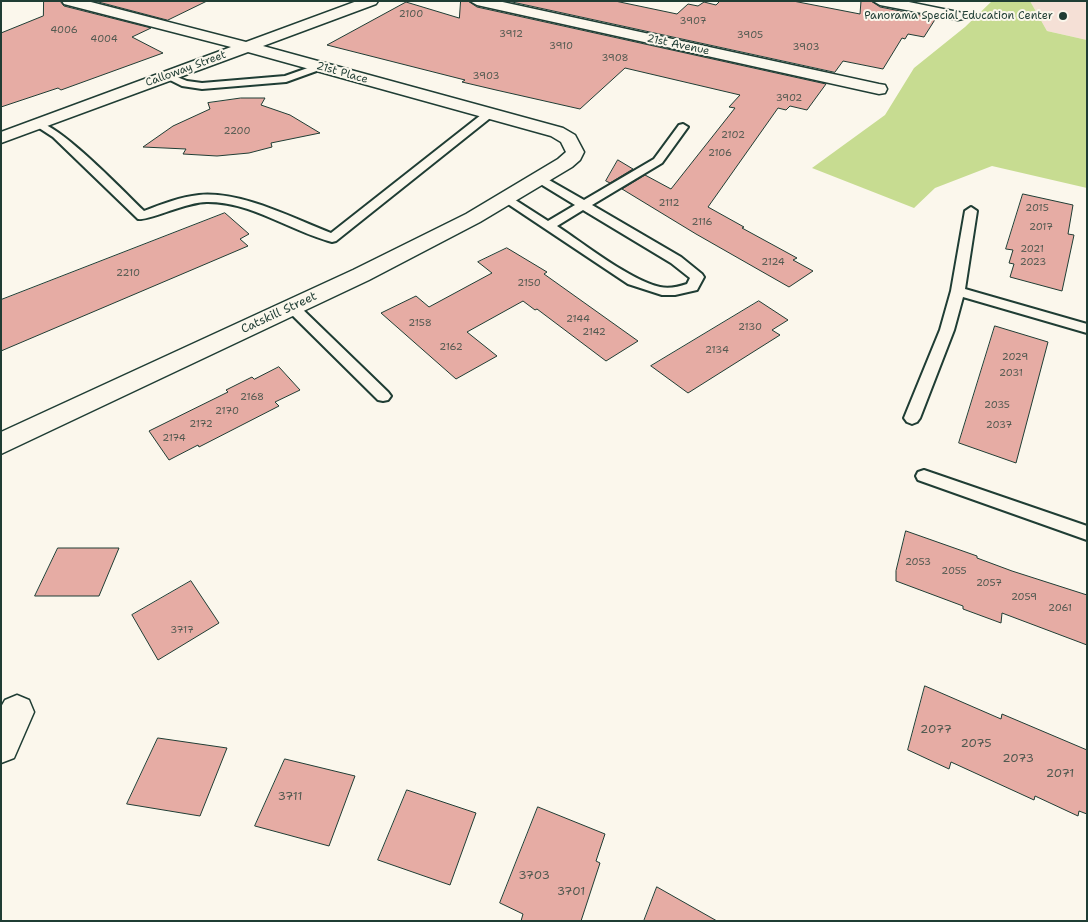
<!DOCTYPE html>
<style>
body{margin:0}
#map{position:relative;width:1088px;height:922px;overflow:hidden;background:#fbf7ec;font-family:"Shantell Sans",sans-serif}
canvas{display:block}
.frame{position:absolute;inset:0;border:2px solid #1f3d34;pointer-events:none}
</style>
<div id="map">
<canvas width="1088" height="922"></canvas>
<div class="frame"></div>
</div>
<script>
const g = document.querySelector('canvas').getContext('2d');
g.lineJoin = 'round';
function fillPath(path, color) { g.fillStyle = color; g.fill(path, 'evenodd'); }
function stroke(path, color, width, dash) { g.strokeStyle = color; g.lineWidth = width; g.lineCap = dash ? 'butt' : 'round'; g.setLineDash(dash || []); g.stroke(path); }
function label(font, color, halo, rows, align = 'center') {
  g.font = font + ' "Shantell Sans",sans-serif'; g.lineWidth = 4; g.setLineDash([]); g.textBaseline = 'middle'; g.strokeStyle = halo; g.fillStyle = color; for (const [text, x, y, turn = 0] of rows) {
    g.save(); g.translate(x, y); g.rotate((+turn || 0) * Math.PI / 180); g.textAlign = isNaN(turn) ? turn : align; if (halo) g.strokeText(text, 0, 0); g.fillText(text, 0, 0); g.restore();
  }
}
const built = new Path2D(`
 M 1030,1 L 1087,1 L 1087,40 L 1047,31 Z`);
const green = new Path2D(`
 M 992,1 L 1030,1 L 1047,31 L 1087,40 L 1087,188 L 992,166 L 935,188 L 914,208 L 812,168 L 885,115 L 914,68 L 965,27 Z`);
const building = new Path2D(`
 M 44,1 L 60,1 L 64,6 L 151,28 L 132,37 L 163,53 L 61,90 L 58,88 L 1,107 L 1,33 L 43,16 Z
 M 95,1 L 207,1 L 168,20 Z
 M 461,1 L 468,1 L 477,7 L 826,84 L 807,110 L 790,106 L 786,110 L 778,108 L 708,207 L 744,227 L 742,228 L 797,258 L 793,260 L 813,271 L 789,287 L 696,234 L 622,189 L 645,175 L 671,189 L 735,108 L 729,107 L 740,95 L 625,68 L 580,109 L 496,90 L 462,82 L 465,80 L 327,45 L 406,2 L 459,18 Z
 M 508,1 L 615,1 L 677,14 L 688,4 L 698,6 L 704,2 L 716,5 L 720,1 L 793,1 L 860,14 L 861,1 L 871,1 L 880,7 L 936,18 L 924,37 L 908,34 L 905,39 L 902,38 L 883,69 L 843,61 L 835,72 Z
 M 241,98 L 265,98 L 261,105 L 290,115 L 320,133 L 271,143 L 272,147 L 249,153 L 217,156 L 183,154 L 186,149 L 143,147 L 173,126 L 210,109 L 208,103 Z
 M 618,160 L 633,169 L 610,183 L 606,181 Z
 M 1023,194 L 1073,205 L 1068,234 L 1074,235 L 1062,291 L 1010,277 L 1014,264 L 1009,263 L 1013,250 L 1006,249 Z
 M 225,213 L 249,234 L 240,239 L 248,246 L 1,351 L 1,300 Z
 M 507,248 L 547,272 L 544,274 L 638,341 L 606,361 L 537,309 L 535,310 L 523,301 L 467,332 L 497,356 L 456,379 L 381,313 L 416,296 L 429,307 L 492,273 L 478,262 Z
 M 759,301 L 788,320 L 772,330 L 780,335 L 688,393 L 651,366 Z
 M 995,326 L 1048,342 L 1016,463 L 959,443 Z
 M 279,367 L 300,390 L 275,402 L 279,406 L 199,447 L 198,445 L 169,460 L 149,431 L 228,392 L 226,390 L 252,377 L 254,379 Z
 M 906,531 L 977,556 L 977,558 L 1012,571 L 1087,595 L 1087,645 L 1002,613 L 1001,623 L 963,609 L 963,606 L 896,581 L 896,571 Z
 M 58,548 L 119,548 L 99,596 L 35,596 Z
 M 191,581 L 219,623 L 158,660 L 132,615 Z
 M 925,686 L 1001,719 L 1002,714 L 1087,750 L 1087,814 L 1079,811 L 1078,816 L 1035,796 L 1034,800 L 951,762 L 949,769 L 908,750 Z
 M 158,738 L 227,748 L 200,816 L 127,804 Z
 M 285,759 L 355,776 L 329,846 L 255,826 Z
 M 407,790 L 476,813 L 450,885 L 378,860 Z
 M 538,807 L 605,834 L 596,861 L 600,863 L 581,921 L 521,921 L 523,914 L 500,903 Z
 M 657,887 L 717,921 L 644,921 Z`);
const service = new Path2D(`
 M 319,64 L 322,65 L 322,69 L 286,82 L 202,89 L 182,86 L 162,76 L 167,73 L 187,81 L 202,83 L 285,76 Z
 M 490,110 L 495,113 L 494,115 L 336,241 L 332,242 C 290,231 252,202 208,202 C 188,201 149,221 138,219 L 53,137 L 33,124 L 34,122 C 53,117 127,195 144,211 C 162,204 180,197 199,195 C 241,191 292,218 331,233 L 486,111 Z
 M 683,124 L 688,127 L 662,163 L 592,205 L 681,257 L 702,274 L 704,277 L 697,290 L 675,295 L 662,295 L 628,284 L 499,198 L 505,194 L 509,196 L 548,221 L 575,205 L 534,180 L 532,178 L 534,176 L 542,176 L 584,200 L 654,159 L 679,125 ZM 583,210 L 671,263 L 690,278 L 687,284 C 678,287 669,289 660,287 C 631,281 583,243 557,226 Z
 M 971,207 L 977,211 L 965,289 L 1087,324 L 1087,333 L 963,297 L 954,330 L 920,418 L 917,422 L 912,424 L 907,422 L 904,418 L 940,330 L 951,291 L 965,211 Z
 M 292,303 L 297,304 L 388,392 L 391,396 L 388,400 L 383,401 L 378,400 L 287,310 L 285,307 L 287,304 Z
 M 924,470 L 1087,526 L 1087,540 L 918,480 L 916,476 L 918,472 Z`);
const minor = new Path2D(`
 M 62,1 L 87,1 L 246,42 L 357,1 L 378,1 L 376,4 L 263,46 L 563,128 L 575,135 L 584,152 L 580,160 L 572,167 L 480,222 L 369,280 L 1,454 L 1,432 L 353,270 L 466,214 L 558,159 L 566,152 L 561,142 L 551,136 L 248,52 L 1,143 L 1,132 L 231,47 L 64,4 Z
 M 470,1 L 498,1 L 879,84 L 885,85 L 887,89 L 885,93 L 879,94 L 477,5 Z
 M 873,1 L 904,1 L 958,12 L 963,13 L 965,16 L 963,19 L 958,20 L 880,5 Z
 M 17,695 L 29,700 L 34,712 L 14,758 L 1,763 L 1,707 L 5,700 Z`);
const markers = [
 [1063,16,5,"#1f3d34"]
];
const numberNames = [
 ["2100",411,14],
 ["3907",693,21],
 ["4006",64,30],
 ["3912",511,34],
 ["3905",750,35],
 ["4004",104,39],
 ["3910",561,46],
 ["3903",806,47],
 ["3908",615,58],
 ["3903",486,76],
 ["3902",789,98],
 ["2200",237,131],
 ["2102",733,135],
 ["2106",720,153],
 ["2112",669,203],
 ["2015",1037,208],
 ["2116",702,222],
 ["2017",1041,227],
 ["2021",1032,249],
 ["2124",773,262],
 ["2023",1033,262],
 ["2210",128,273],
 ["2150",529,283],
 ["2144",578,319],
 ["2158",420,323],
 ["2130",750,327],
 ["2142",594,332],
 ["2162",451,347],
 ["2134",717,350],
 ["2029",1015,357],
 ["2031",1011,373],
 ["2168",252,397],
 ["2035",997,405],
 ["2170",227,411],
 ["2172",201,424],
 ["2037",999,425],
 ["2174",174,438],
 ["2053",918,562],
 ["2055",954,571],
 ["2057",989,583],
 ["2059",1024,597],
 ["2061",1060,608],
 ["3717",182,630]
];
const farPoinames = [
 ["Panorama Special Education Center",1053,16]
];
const farStreetnames = [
 ["21st Avenue",678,45,12],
 ["Calloway Street",186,69,-20],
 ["21st Place",342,73,16]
];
const streetNames = [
 ["Catskill Street",279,313,-25]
];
const nearNumbernames = [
 ["2077",936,730],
 ["2075",976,744],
 ["2073",1018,759],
 ["2071",1060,774],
 ["3711",290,797],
 ["3703",534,876],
 ["3701",571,892]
];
fillPath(built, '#f5e0d6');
fillPath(green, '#c7dc91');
fillPath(building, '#e6aca4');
stroke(building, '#1f3d34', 1);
stroke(service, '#1f3d34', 4);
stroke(minor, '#1f3d34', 3);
fillPath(service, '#fbf7ec');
fillPath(minor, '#fbf7ec');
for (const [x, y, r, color] of markers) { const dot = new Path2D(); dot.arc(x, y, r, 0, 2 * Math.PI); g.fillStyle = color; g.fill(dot); stroke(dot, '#fbf7ec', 2); }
label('10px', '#515950', null, numberNames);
label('11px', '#1f3d34', '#fbf7ec', farPoinames, 'right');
label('11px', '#1f3d34', '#fbf7ec', farStreetnames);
label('12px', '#1f3d34', '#fbf7ec', streetNames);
label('12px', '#515950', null, nearNumbernames);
</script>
